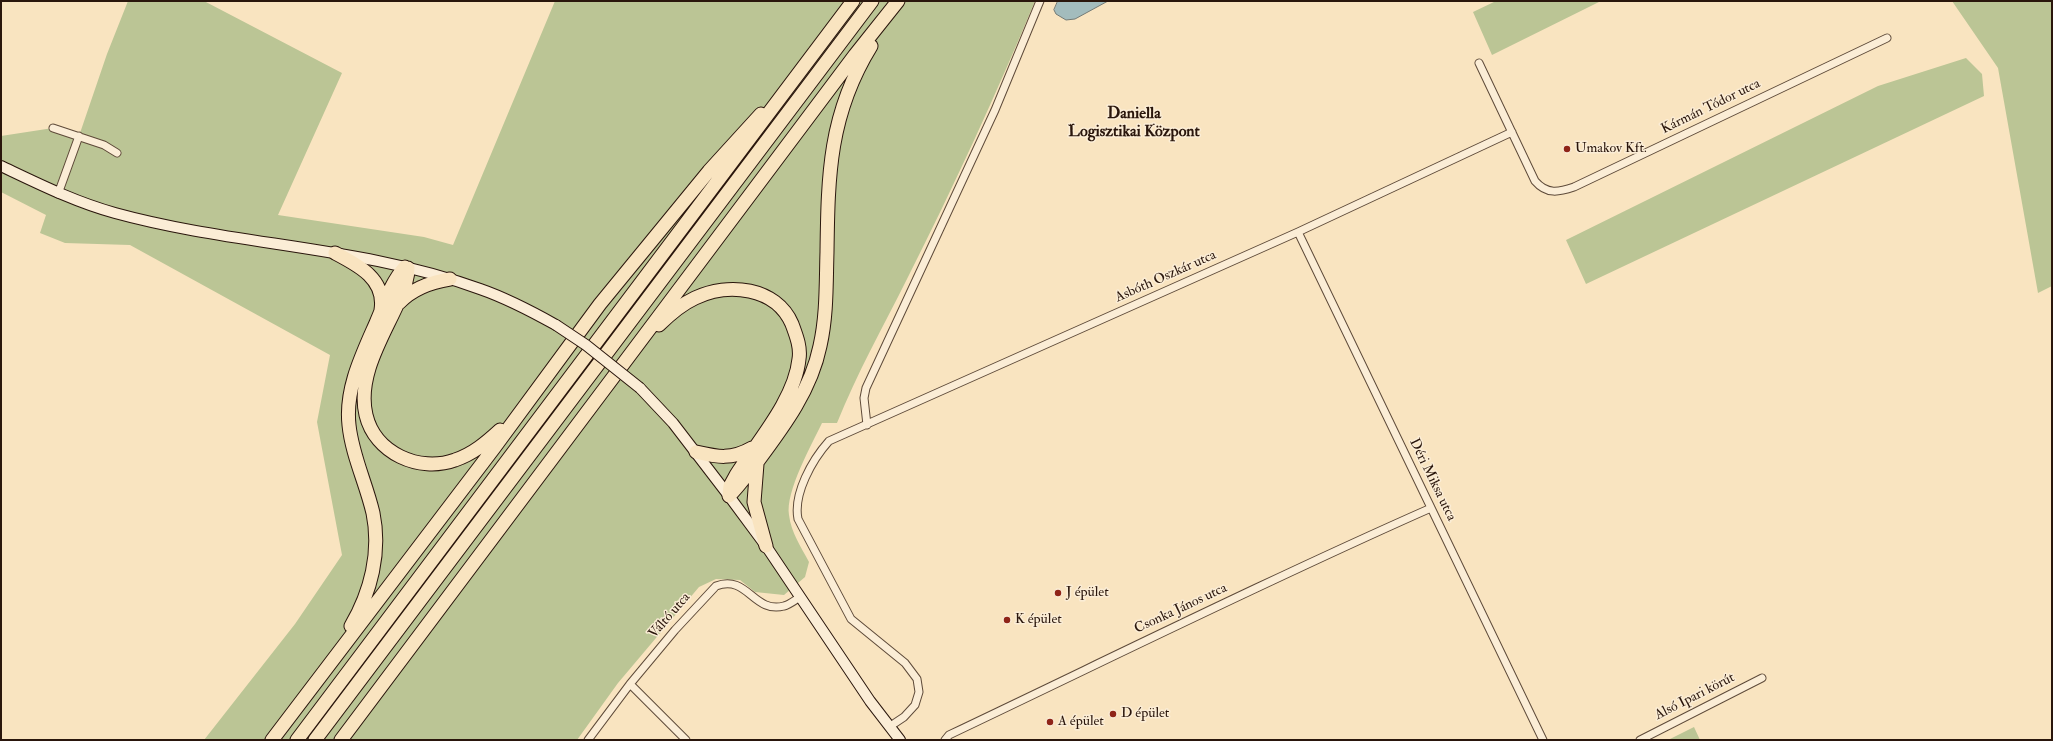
<!DOCTYPE html>
<meta charset="utf-8">
<style>
body{margin:0}
#map{position:relative;width:2053px;height:741px;overflow:hidden;background:#f9e4c0;font-family:"IM FELL Double Pica",serif}
canvas{display:block}
.frame{position:absolute;inset:0;border:2px solid #2a160c;pointer-events:none}
</style>
<div id="map">
<canvas width="2053" height="741"></canvas>
<div class="frame"></div>
</div>
<script>
const g = document.querySelector('canvas').getContext('2d');
g.lineJoin = 'round';
function fillPath(path, color) { g.fillStyle = color; g.fill(path, 'evenodd'); }
function stroke(path, color, width, dash) { g.strokeStyle = color; g.lineWidth = width; g.lineCap = dash ? 'butt' : 'round'; g.setLineDash(dash || []); g.stroke(path); }
function label(font, color, halo, rows, align = 'center') {
  g.font = font + ' "IM FELL Double Pica",serif'; g.lineWidth = 3; g.setLineDash([]); g.textBaseline = 'middle'; g.strokeStyle = halo; g.fillStyle = color; for (const [text, x, y, turn = 0] of rows) {
    g.save(); g.translate(x, y); g.rotate((+turn || 0) * Math.PI / 180); g.textAlign = isNaN(turn) ? turn : align; if (halo) g.strokeText(text, 0, 0); g.fillText(text, 0, 0); g.restore();
  }
}
const green = new Path2D(`
 M 128,1 L 204,1 L 342,73 L 278,215 L 424,237 L 453,245 L 555,1 L 1035,1 C 996,95 953,188 907,279 C 883,327 857,373 837,423 L 822,423 C 812,444 785,492 789,515 C 791,532 801,547 809,562 L 805,577 L 784,595 L 755,592 L 740,580 L 716,579 L 699,587 L 618,683 L 577,740 L 204,740 L 295,624 L 342,555 L 317,422 L 330,355 L 130,245 L 65,243 L 40,233 L 46,215 L 1,192 L 1,136 L 53,128 L 79,136 L 107,54 Z
 M 1496,1 L 1601,1 L 1492,55 L 1473,12 Z
 M 1952,1 L 2052,1 L 2052,286 L 2038,293 L 1998,68 Z
 M 1966,58 L 1982,74 L 1984,96 L 1586,284 L 1566,240 L 1878,86 Z
 M 1694,727 L 1700,740 L 1668,740 Z`);
const water = new Path2D(`
 M 1058,1 L 1108,1 L 1075,19 L 1066,20 L 1056,14 L 1054,10 Z`);
const street = new Path2D(`
 M 1479,63 L 1535,181 C 1547,195 1559,192 1574,187 L 1887,38
 M 53,128 L 104,145 L 117,153
 M 58,194 L 79,136
 M 1298,232 L 1543,740
 M 867,425 L 864,398 L 866,388 L 995,110 L 1040,1
 M 630,684 L 686,740
 M 889,727 L 904,717 L 915,705 L 919,692 L 917,679 L 905,663 L 851,619 L 798,519 C 793,494 812,460 829,441 L 1298,232 L 1512,132
 M 588,740 L 630,684 L 675,630 L 716,586 C 748,574 753,614 784,606 C 789,605 795,600 800,597
 M 945,740 L 949,735 C 1109,659 1268,580 1431,508
 M 1640,740 L 1762,678`);
const secondary = new Path2D(`
 M 1,166 C 39,184 75,202 115,213 C 235,246 363,246 480,289 C 506,298 531,311 556,325
 M 640,388 L 673,423 L 729,496 L 766,546 L 870,701 L 900,740`);
const highway = new Path2D(`
 M 335,253 C 358,265 386,279 381,310
 M 408,268 C 408,282 402,292 397,305 C 382,338 357,377 366,415 C 375,453 419,473 455,460 C 473,454 487,442 500,430
 M 399,303 C 413,288 431,282 450,279
 M 659,325 C 669,315 682,304 695,298 C 728,282 776,287 792,324 C 796,335 801,347 799,359 C 795,399 758,441 736,475 L 730,486 L 729,496
 M 696,452 C 718,457 731,460 752,448
 M 757,464 L 754,502 L 766,546
 M 729,496 C 740,485 748,473 758,461 C 784,426 811,390 820,346 C 827,315 826,284 827,252 C 828,175 829,114 871,46
 M 351,626 C 371,592 381,552 373,513 C 366,483 352,455 349,425 C 345,389 362,355 376,323 C 384,305 391,282 405,267
 M 272,740 L 494,448 L 600,304 L 709,171 L 761,114
 M 297,740 L 853,1
 M 315,740 L 872,1
 M 341,740 L 855,55 L 898,1`);
const secondaryBridge = new Path2D(`
 M 556,325 L 586,345 L 640,388`);
const markers = [
 [1567,149,4,"#8f2418"],
 [1058,593,4,"#8f2418"],
 [1007,620,4,"#8f2418"],
 [1113,714,4,"#8f2418"],
 [1050,722,4,"#8f2418"]
];
const streetNames = [
 ["Kármán Tódor utca",1711,107,-26],
 ["Asbóth Oszkár utca",1166,277,-24],
 ["Déri Miksa utca",1432,480,64],
 ["Csonka János utca",1181,609,-25],
 ["Váltó utca",670,616,-49],
 ["Alsó Ipari körút",1695,697,-27]
];
const poiNames = [
 ["Umakov Kft.",1575,149],
 ["J épület",1066,593],
 ["K épület",1015,620],
 ["D épület",1121,714],
 ["A épület",1058,722]
];
const quarterNames = [
 ["Daniella",1134,115],
 ["Logisztikai Központ",1134,133]
];
fillPath(green, '#bbc595');
fillPath(water, '#a3bcbd');
stroke(water, '#737a76', 1);
stroke(street, '#5e4a39', 9);
stroke(secondary, '#2a160c', 12);
stroke(highway, '#2a160c', 15);
stroke(street, '#fbedd6', 7);
stroke(secondary, '#fbedd6', 10);
stroke(highway, '#f9e4c0', 13);
stroke(secondaryBridge, '#2a160c', 12, []);
stroke(secondaryBridge, '#fbedd6', 10);
for (const [x, y, r, color] of markers) { const dot = new Path2D(); dot.arc(x, y, r, 0, 2 * Math.PI); g.fillStyle = color; g.fill(dot); stroke(dot, '#fbedd6', 1.5); }
label('14px', '#2a160c', '#fbedd6', streetNames);
label('14px', '#2a160c', '#fbedd6', poiNames, 'left');
label('bold 16px', '#2a160c', '#fbedd6', quarterNames);
</script>
